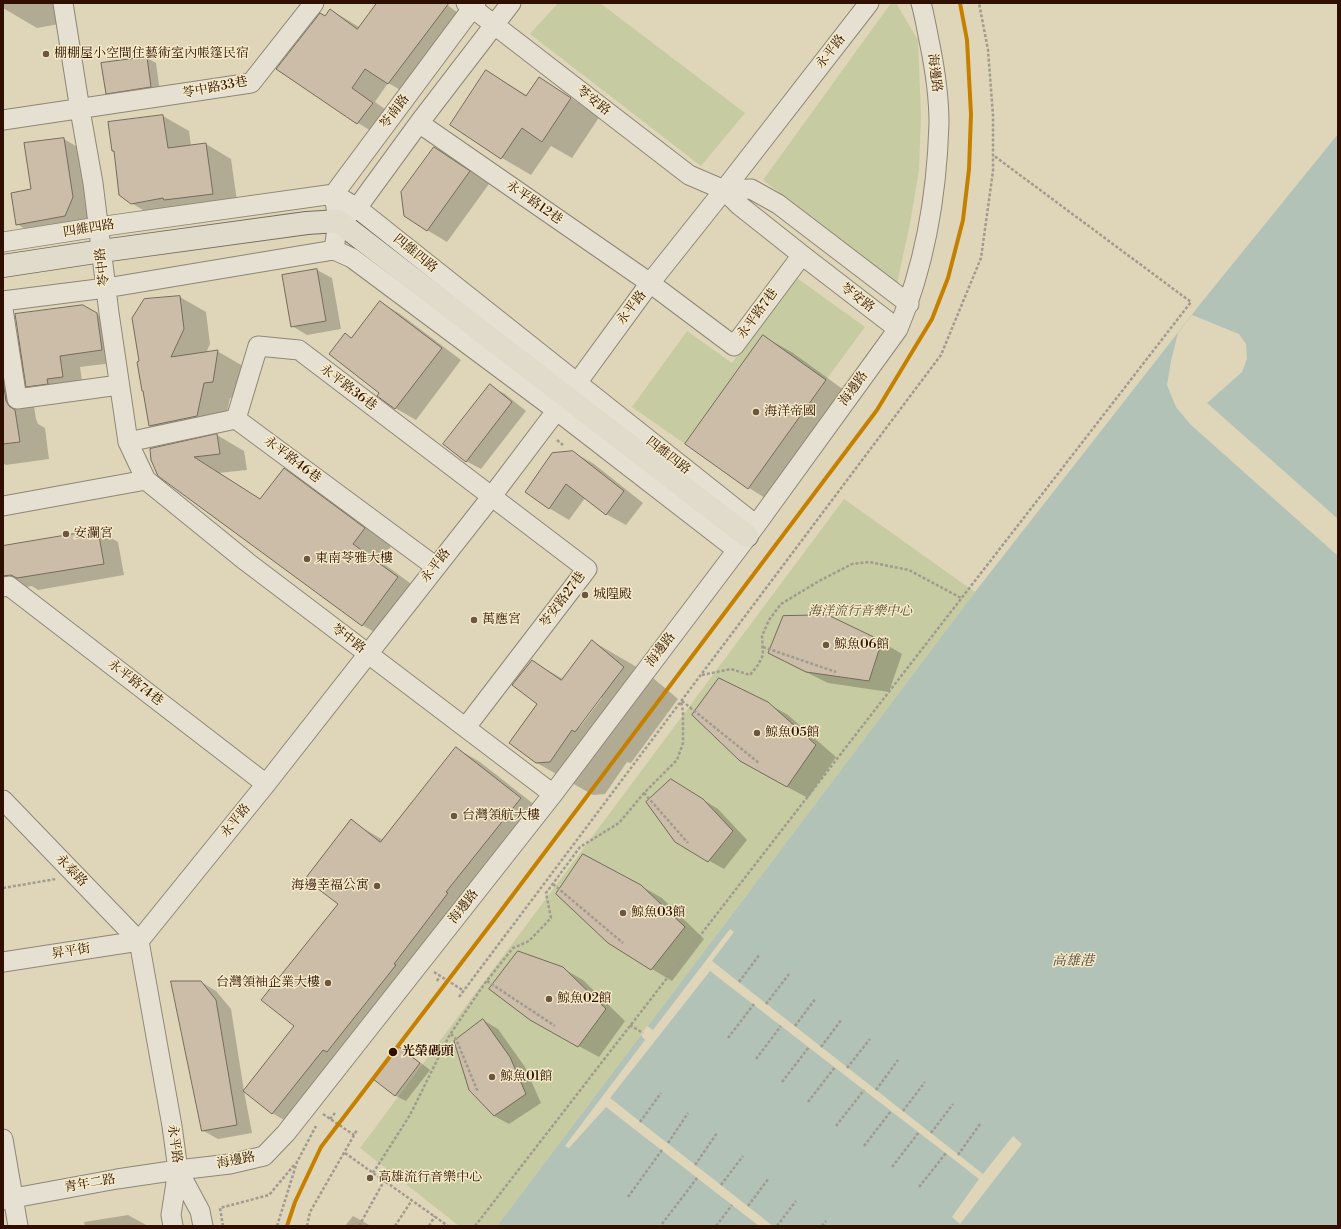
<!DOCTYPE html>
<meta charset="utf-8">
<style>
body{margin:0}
#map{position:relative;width:1341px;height:1229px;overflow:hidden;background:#dfd6ba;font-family:"Libre Bodoni",serif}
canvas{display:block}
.frame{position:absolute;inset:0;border:4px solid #2e0f00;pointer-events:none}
</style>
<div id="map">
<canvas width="1341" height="1229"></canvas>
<div class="frame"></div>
</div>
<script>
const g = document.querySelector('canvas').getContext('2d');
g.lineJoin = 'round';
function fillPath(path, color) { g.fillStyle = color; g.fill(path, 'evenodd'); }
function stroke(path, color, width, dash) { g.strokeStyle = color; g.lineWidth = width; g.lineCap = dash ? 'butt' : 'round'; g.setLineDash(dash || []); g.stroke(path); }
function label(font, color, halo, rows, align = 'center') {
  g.font = font + ' "Libre Bodoni","Noto Serif TC",serif'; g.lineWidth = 3; g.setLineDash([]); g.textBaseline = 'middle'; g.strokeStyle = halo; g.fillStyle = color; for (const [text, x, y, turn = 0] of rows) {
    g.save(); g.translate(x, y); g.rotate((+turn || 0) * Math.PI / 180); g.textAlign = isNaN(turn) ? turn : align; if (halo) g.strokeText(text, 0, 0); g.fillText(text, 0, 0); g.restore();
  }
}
const green = new Path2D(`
 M 558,3 L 600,3 L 745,113 L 701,166 L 530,34 Z
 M 891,3 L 896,3 L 918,40 L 921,115 L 919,170 L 910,224 L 897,284 L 763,180 Z
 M 794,276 L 865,327 L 826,380 L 763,335 L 685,444 L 632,407 L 687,331 L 732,363 Z
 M 844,499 L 975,592 L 497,1226 L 459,1226 L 360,1148 Z`);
const water = new Path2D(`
 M 1338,134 L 1338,1226 L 497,1226 L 975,592 L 1201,303 Z`);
const pier = new Path2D(`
 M 1192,315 L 1239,334 L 1246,344 L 1247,359 L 1242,372 L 1207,403 L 1338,519 L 1338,556 L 1190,424 L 1176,407 L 1167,385 L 1171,361 L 1178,333 Z
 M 730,929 L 734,932 L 712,961 L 983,1174 L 1013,1136 L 1022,1144 L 960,1224 L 952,1217 L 979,1179 L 710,971 L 610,1098 L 773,1226 L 759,1226 L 606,1107 L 569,1148 L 565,1146 L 645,1040 L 641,1035 L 647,1026 L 653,1030 Z`);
const shadow = new Path2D(`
 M 3,3 L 67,3 L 70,22 L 37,28 L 3,8 Z
 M 378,3 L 445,3 L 468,21 L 411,96 L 388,83 L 375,102 L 396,117 L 381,137 L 358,123 L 277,69 L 331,10 L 359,27 Z
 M 147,58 L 156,63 L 160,92 L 117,99 L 107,93 Z
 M 486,71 L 528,96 L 540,79 L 600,116 L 572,158 L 551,146 L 531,175 L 502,158 L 451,124 Z
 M 163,116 L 189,131 L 191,146 L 206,144 L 231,159 L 238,208 L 157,218 L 131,203 L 115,152 L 113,151 L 109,123 Z
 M 64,139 L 84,151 L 93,209 L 85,227 L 37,236 L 17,224 L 32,190 Z
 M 435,148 L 455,160 L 489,184 L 447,242 L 427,230 Z
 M 317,270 L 332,278 L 341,329 L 307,335 L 292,326 L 283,275 Z
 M 180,297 L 206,312 L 210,344 L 206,353 L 217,351 L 243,366 L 239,397 L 230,398 L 223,431 L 176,441 L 150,426 L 140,362 Z
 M 380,302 L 400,314 L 461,360 L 416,420 L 395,408 L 381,393 L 346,335 L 352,338 Z
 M 83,306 L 117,326 L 121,362 L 80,367 L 83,388 L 31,388 L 36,419 L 38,424 L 45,428 L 49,459 L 6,465 L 3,463 L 3,326 L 19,336 Z
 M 763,336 L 793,353 L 855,398 L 778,506 L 749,488 L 686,444 Z
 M 490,386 L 505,394 L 526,411 L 481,469 L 466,461 Z
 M 217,435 L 244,451 L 247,470 L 219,473 L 262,500 L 284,469 L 311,485 L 392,545 L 380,561 L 425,594 L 390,641 L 362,625 L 159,475 Z
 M 573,452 L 594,464 L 643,503 L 626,525 L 606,514 L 585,498 L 569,520 L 549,508 Z
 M 98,531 L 118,542 L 124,575 L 38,590 L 32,586 L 20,588 L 3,578 L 3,547 Z
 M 828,616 L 882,642 L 902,654 L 889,692 L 828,683 L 790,664 L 769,652 Z
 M 592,641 L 647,673 L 678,699 L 631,763 L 627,762 L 605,794 L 593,795 L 537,763 L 539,704 L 532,661 L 563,679 ZM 600,697 L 602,698 L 580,727 L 578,727 Z
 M 767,703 L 788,715 L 836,757 L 808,798 L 761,773 Z
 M 456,748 L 480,762 L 545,813 L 296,1127 L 272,1113 L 244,1091 L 252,1133 L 218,1139 L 202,1130 L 201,982 L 216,991 L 231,1009 L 244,1091 L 296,1026 L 339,904 L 351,821 L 383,840 Z
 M 686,789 L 718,809 L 747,840 L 724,869 L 675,842 Z
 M 641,886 L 662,898 L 704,939 L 672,981 L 652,969 Z
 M 562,968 L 583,980 L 625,1021 L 599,1057 L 551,1031 Z
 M 483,1020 L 498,1029 L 525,1067 L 541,1103 L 509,1124 L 494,1116 Z
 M 398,1048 L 408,1053 L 430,1070 L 406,1101 L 396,1096 L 374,1079 Z
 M 128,1215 L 148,1226 L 85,1226 L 84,1222 Z
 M 353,1216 L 371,1226 L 345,1226 Z`);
const building = new Path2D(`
 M 377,3 L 449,3 L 388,84 L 365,69 L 352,88 L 373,103 L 357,124 L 276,69 L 320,13 L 325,16 L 330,9 L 357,29 Z
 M 147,57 L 151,87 L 106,94 L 101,63 Z
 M 486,70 L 526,96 L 539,77 L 571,98 L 542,142 L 522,128 L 501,159 L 450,125 Z
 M 163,115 L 168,148 L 206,143 L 213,194 L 164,200 L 163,198 L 131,204 L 119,195 L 114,151 L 112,151 L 108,122 Z
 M 64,138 L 73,197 L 65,216 L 16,225 L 11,193 L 31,189 L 24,143 Z
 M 434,147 L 470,171 L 427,231 L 404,216 L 401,192 Z
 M 317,269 L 326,321 L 291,327 L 282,275 Z
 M 180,296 L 184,329 L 171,357 L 218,350 L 213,382 L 204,383 L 197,416 L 149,426 L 143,391 L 142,391 L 137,362 L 139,361 L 132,318 L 144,299 Z
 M 380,301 L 442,348 L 395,409 L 377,396 L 379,393 L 329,354 L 345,333 L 351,338 Z
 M 83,305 L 97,313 L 102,350 L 60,356 L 63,377 L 47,379 L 48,384 L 26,387 L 15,314 Z
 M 763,335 L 826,380 L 748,489 L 685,444 Z
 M 3,381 L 6,401 L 9,406 L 15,410 L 20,442 L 3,444 Z
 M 490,384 L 512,402 L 466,462 L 443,444 Z
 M 217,434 L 220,454 L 194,457 L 260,499 L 284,468 L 365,528 L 353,544 L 398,577 L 362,626 L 158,476 L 151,460 L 150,449 Z
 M 573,451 L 624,491 L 606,515 L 566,484 L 549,509 L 525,492 L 552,453 Z
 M 98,530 L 104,564 L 17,578 L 11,575 L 3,576 L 3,546 Z
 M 828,615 L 882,641 L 869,681 L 806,672 L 768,653 L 783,616 Z
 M 592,640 L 624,667 L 575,732 L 572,730 L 550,762 L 536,763 L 509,743 L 537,704 L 512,685 L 532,660 L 561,680 Z
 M 719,678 L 768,702 L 816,745 L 787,787 L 740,761 L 692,715 Z
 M 456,747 L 521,798 L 446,892 L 448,893 L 394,964 L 396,965 L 327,1052 L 323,1050 L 272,1114 L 243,1091 L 294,1026 L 261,1000 L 338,904 L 305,879 L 351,819 L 380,842 Z
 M 671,779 L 703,799 L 733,831 L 708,862 L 675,842 L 646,802 Z
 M 583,854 L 641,885 L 685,927 L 651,970 L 608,943 L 556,894 Z
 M 518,951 L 563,967 L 606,1009 L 578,1047 L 530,1020 L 489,989 Z
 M 171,981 L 201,981 L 216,1000 L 237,1125 L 202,1131 Z
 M 483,1019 L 510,1057 L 526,1094 L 494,1116 L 469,1090 L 454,1041 Z
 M 398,1046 L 420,1063 L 395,1096 L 373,1079 Z`);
const path = new Path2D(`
 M 557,440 L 563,445
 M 763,647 L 836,672
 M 702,675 L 731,669 L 750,675 L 758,665 L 763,655 L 762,636 L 769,620 L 781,604 L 819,581 L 852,564 L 869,562 L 909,570 L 961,598
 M 682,701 L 759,763
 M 644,793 L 688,843
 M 553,884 L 623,943
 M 3,888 L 56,879
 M 434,972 L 464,991
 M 437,981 L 440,976
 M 487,981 L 555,1026
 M 739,982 L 760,954
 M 459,997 L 941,355 L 981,258 L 993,171 L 993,115 L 988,50 L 979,3
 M 766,1004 L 789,974
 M 630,1025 L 643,1033
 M 795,1026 L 816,998
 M 451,1034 L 456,1039 L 478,1092
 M 728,1038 L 754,1004
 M 821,1047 L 842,1019
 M 756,1059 L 781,1026
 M 847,1068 L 870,1039
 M 782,1082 L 809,1047
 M 876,1090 L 898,1060
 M 808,1102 L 835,1067
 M 903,1111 L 925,1082
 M 323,1114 L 354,1135
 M 330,1119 L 335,1113
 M 640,1122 L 661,1093
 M 836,1126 L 864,1090
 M 931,1133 L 953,1104
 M 668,1143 L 688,1113
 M 864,1146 L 891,1111
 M 345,1153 L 448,1226
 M 958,1155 L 980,1124
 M 695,1165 L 717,1133
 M 892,1167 L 919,1132
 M 373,1173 L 410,1115 L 449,1036 L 485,983 L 513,948 L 529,941 L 551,918 L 546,893 L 580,847 L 619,823 L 644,793 L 677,760 L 683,743 L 683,711 L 681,702
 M 721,1185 L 743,1156
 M 919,1187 L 946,1153
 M 628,1197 L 662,1150
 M 748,1206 L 769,1178
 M 662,1224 L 697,1178
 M 223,1226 L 220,1208 L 269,1195 L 295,1164
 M 277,1226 L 297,1162 L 316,1126
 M 307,1226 L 310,1212 L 357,1130
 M 359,1226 L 384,1181
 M 395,1226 L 412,1200
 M 429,1226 L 435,1216
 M 475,1226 L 1191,302 L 993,155
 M 716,1226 L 732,1205
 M 777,1226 L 796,1201
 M 822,1226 L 826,1221`);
const minor = new Path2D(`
 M 63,3 L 80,110 L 93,183 L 109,313 L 128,442 L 146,480 L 247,562 L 553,794
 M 466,3 L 689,175 L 724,190 L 739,205 L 802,255 L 898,329
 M 3,120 L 251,83 L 314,3
 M 419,123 L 650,283 L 734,346 L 802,255
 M 724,190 L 751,189 L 778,204 L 909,304
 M 347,215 L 357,208 L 419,123 L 511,3
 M 3,242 L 98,227 L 334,194 L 357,208 L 756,525
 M 334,250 L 338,221 L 334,194 L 476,3
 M 3,301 L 106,288 L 334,250 L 352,258 L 556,410 L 737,550
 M 3,309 L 17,399 L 119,385
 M 236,419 L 258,346 L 299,350 L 587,569 L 466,727
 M 128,442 L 236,419 L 436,567
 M 3,506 L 146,480
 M 3,587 L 9,586 L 266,784
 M 3,800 L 139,941
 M 3,962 L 139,941
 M 3,1139 L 18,1226
 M 178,1170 L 200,1211 L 203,1226
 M 3,1200 L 117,1179 L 178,1170 L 230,1164 L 264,1156 L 286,1133 L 553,794 L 756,525 L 898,329 C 925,265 937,192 939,123 C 939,97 935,70 930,45 C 927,31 925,17 921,3
 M 173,1226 L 171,1215 L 178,1170 L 172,1126 L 139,941 L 266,784 L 492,496 L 566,398 L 650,283 L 724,190 L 869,3`);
const major = new Path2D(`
 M 3,266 L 102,251 L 307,223 L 338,221 L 747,536`);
const rail1 = new Path2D(`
 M 287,1226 L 295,1202 L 321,1147 L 494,920 L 877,410 L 932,319 L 948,278 L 963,220 L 969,169 L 971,114 L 967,40 L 960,3`);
const markers = [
 [46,54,4,"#6c5541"],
 [756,412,4,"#6c5541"],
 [66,534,4,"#6c5541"],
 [307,559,4,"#6c5541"],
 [585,595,4,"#6c5541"],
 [474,620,4,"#6c5541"],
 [826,645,4,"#6c5541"],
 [757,733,4,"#6c5541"],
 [454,816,4,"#6c5541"],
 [377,886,4,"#6c5541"],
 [623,913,4,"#6c5541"],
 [328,983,4,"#6c5541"],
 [549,999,4,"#6c5541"],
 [393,1052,5,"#2e0f00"],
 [492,1077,4,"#6c5541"],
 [370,1178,4,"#6c5541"]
];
const streetNames = [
 ["永平路",831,52,-52],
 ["海邊路",934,73,83],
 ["苓中路33巷",215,88,-11],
 ["苓安路",593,101,38],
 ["苓南路",395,112,-53],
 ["永平路12巷",534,203,35],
 ["四維四路",89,229,-9],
 ["四維四路",415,254,39],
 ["苓中路",103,267,-97],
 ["苓安路",857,298,37],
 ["永平路",632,308,-53],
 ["永平路7巷",758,314,-54],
 ["永平路36巷",348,388,37],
 ["海邊路",854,389,-54],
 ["四維四路",668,456,38],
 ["永平路46巷",292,460,37],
 ["永平路",436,566,-52],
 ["苓安路27巷",563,600,-53],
 ["苓中路",348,639,37],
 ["海邊路",661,650,-53],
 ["永平路74巷",135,683,38],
 ["永平路",236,821,-51],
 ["永泰路",71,871,46],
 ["海邊路",464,907,-52],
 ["昇平街",71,952,-9],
 ["永平路",174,1144,82],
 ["海邊路",236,1161,-11],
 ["青年二路",90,1184,-10]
];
const poiNames = [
 ["棚棚屋小空間住藝術室內帳篷民宿",54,54],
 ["海洋帝國",764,412],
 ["安瀾宮",74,534],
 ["東南苓雅大樓",315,559],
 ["城隍殿",593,595],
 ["萬應宮",482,620],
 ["鯨魚06館",834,645],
 ["鯨魚05館",765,733],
 ["台灣領航大樓",462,816],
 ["海邊幸福公寓",369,886,"right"],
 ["鯨魚03館",631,913],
 ["台灣領袖企業大樓",320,983,"right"],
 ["鯨魚02館",557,999],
 ["鯨魚01館",500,1077],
 ["高雄流行音樂中心",378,1178]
];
const parkNames = [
 ["海洋流行音樂中心",860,612]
];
const stopNames = [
 ["光榮碼頭",402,1052]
];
const waterNames = [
 ["高雄港",1073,962]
];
fillPath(green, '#c7cba1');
fillPath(water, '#b3c2b7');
fillPath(pier, '#dfd6ba');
fillPath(shadow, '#0003');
fillPath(building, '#cbbda8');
stroke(building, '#756b5c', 1);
stroke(minor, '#8f8675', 21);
stroke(major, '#756b5c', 24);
stroke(path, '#a19a8f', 2.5, [3, 2]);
stroke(minor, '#e5e0d2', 19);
stroke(major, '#e0dbcb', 22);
stroke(rail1, '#c58000', 4);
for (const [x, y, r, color] of markers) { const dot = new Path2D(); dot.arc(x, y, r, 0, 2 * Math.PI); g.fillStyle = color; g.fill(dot); stroke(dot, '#f4eac8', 1.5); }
label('13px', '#2e0f00', '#f4eac8', streetNames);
label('13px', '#2e0f00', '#f4eac8', poiNames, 'left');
label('italic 13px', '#5d4e31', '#f4eac8', parkNames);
label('bold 13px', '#2e0f00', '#f4eac8', stopNames, 'left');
label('italic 14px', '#564a40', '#f4eac8', waterNames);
</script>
